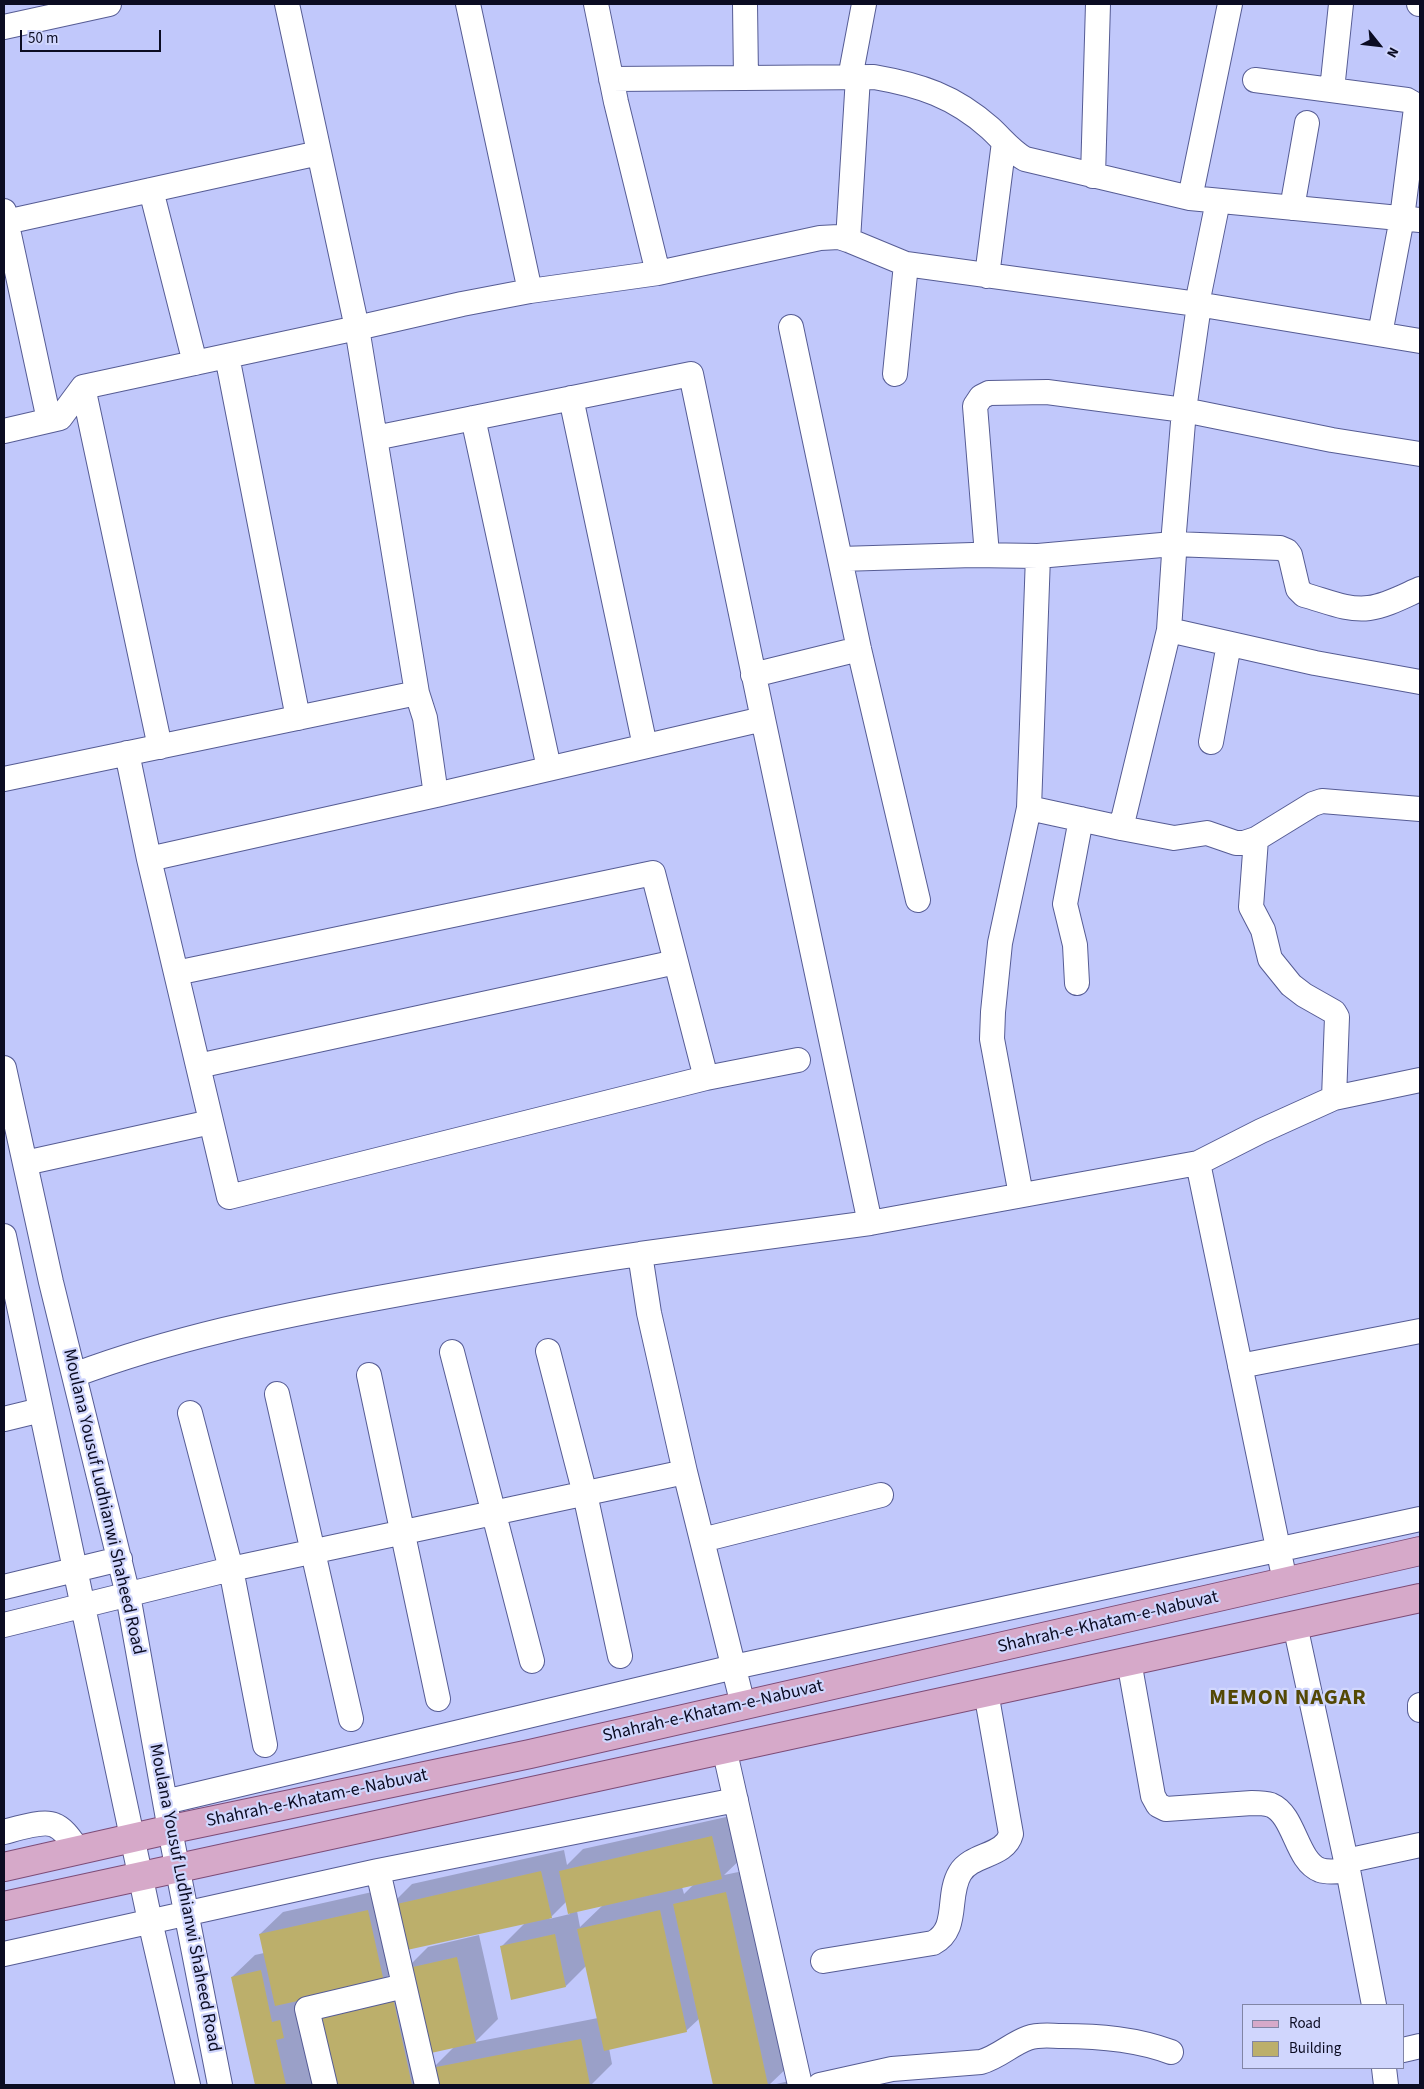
<!DOCTYPE html>
<style>
body{margin:0}
#map{position:relative;width:1424px;height:2089px;overflow:hidden;background:#c1c8fb;font-family:"Source Sans 3",sans-serif}
canvas{display:block}
.frame{position:absolute;inset:0;border:5px solid #0b0c22;pointer-events:none}
.legend{position:absolute;left:1242px;top:2004px;width:162px;height:65px;box-sizing:border-box;background:#d0d6fd;border:1px solid #8185a5;margin:0;padding:6px 9px;list-style:none;font-size:15px;color:#0b0c22}
.legend li{display:flex;align-items:center;gap:10px;height:25px}
.legend b{width:25px;border:1px solid #8185a5}
.north{position:absolute;left:1354px;top:20px;width:50px;height:50px;-webkit-text-stroke:4px #d0d6fd;paint-order:stroke;rotate:119deg;font-size:14px;font-weight:700;line-height:20px;text-align:center;color:#0b0c22}
.north::after{content:'';display:block;margin:auto;width:18px;height:22px;background:#0b0c22;clip-path:polygon(50% 0,100% 100%,50% 72%,0 100%)}
.scale{position:absolute;left:20px;top:30px;width:141px;height:22px;box-sizing:border-box;border:2px solid #0b0c22;border-top:0;padding-left:6px;font-size:15px;line-height:18px;white-space:nowrap;color:#0b0c22;-webkit-text-stroke:4px #d0d6fd;paint-order:stroke}
</style>
<div id="map">
<canvas width="1424" height="2089"></canvas>
<div class="frame"></div>
<ul class="legend">
<li><b style="height:6px;background:#d6a9c9"></b>Road</li>
<li><b style="height:14px;background:#bcaf6b"></b>Building</li>
</ul>
<div class="north">N</div>
<div class="scale">50 m</div>
</div>
<script>
const g = document.querySelector('canvas').getContext('2d');
g.lineJoin = 'round';
function fillPath(path, color) { g.fillStyle = color; g.fill(path, 'evenodd'); }
function stroke(path, color, width, dash) { g.strokeStyle = color; g.lineWidth = width; g.lineCap = dash ? 'butt' : 'round'; g.setLineDash(dash || []); g.stroke(path); }
function label(font, color, halo, rows, align = 'center') {
  g.font = font + ' "Source Sans 3",sans-serif'; g.lineWidth = 4.5; g.setLineDash([]); g.textBaseline = 'middle'; g.strokeStyle = halo; g.fillStyle = color; for (const [text, x, y, turn = 0] of rows) {
    g.save(); g.translate(x, y); g.rotate((+turn || 0) * Math.PI / 180); g.textAlign = isNaN(turn) ? turn : align; if (halo) g.strokeText(text, 0, 0); g.fillText(text, 0, 0); g.restore();
  }
}
const shadow = new Path2D(`
 M 735,1815 L 744,1856 L 724,1875 L 748,1870 L 791,2064 L 769,2085 L 714,2085 L 700,2018 L 686,2031 L 609,2048 L 612,2064 L 591,2085 L 339,2085 L 322,2010 L 303,1998 L 313,2085 L 256,2085 L 232,1977 L 255,1955 L 264,1953 L 260,1934 L 283,1912 L 390,1888 L 394,1902 L 412,1884 L 564,1850 L 567,1865 L 583,1849 ZM 694,1884 L 684,1894 L 682,1887 ZM 567,1901 L 570,1914 L 549,1919 ZM 603,1905 L 580,1927 L 577,1911 ZM 526,1922 L 501,1947 L 566,1986 L 587,1965 L 598,2018 L 475,2042 L 498,2019 L 479,1935 L 428,1947 L 405,1970 L 406,1973 L 386,1978 L 406,1958 L 404,1950 ZM 454,2047 L 435,2066 L 432,2052 Z
 M 789,2081 L 790,2085 L 772,2085 Z`);
const building = new Path2D(`
 M 712,1836 L 722,1879 L 568,1914 L 559,1871 Z
 M 541,1871 L 552,1918 L 398,1952 L 388,1906 Z
 M 726,1892 L 768,2085 L 713,2085 L 673,1904 Z
 M 368,1910 L 384,1982 L 275,2006 L 259,1934 Z
 M 660,1910 L 687,2032 L 604,2051 L 577,1929 Z
 M 555,1934 L 566,1987 L 511,2000 L 500,1946 Z
 M 457,1957 L 476,2043 L 422,2055 L 404,1969 Z
 M 261,1970 L 272,2022 L 280,2020 L 284,2038 L 276,2040 L 286,2085 L 255,2085 L 231,1977 Z
 M 392,1993 L 412,2085 L 337,2085 L 320,2009 Z
 M 581,2039 L 590,2085 L 434,2085 L 431,2068 Z`);
const minor = new Path2D(`
 M 287,4 L 357,328 L 462,304 L 530,291 L 658,273 L 616,102 L 596,4
 M 468,4 L 530,291
 M 745,4 L 746,78
 M 1419,4 L 1420,4
 M 4,27 L 109,4
 M 850,78 L 864,4
 M 611,79 L 874,77 C 920,85 954,96 990,128 C 1002,139 1011,151 1025,159 L 1190,198 L 1420,220
 M 1255,80 L 1407,100 L 1414,104 L 1416,108 L 1402,218 L 1380,334
 M 1332,90 L 1341,4
 M 1093,176 L 1098,4
 M 151,190 L 195,363
 M 1190,198 L 1230,4
 M 1292,208 L 1307,123
 M 4,211 L 49,420
 M 6,222 L 319,153
 M 848,240 L 858,77
 M 658,273 L 820,238 L 839,237 L 848,240 L 906,264 L 1197,304 L 1420,341
 M 987,276 L 1004,142
 M 1197,304 L 1218,201
 M 791,327 L 859,649 L 918,900
 M 227,356 L 298,718
 M 895,374 L 906,264
 M 83,387 L 160,747
 M 571,398 L 645,746
 M 473,418 L 549,768
 M 4,431 L 60,418 L 83,387 L 357,328 L 375,438 L 691,374 L 763,719 L 436,795 L 425,718 L 417,693 L 4,779
 M 375,438 L 417,693
 M 987,555 L 975,406 L 981,397 L 989,393 L 1047,392 L 1184,410 L 1332,440 L 1420,454
 M 840,559 L 973,555 L 1038,556 L 1173,544 L 1280,548 L 1287,551 L 1290,555 L 1298,589 L 1304,595 C 1324,600 1347,611 1369,608 C 1386,606 1404,596 1420,589
 M 1169,630 L 1315,663 L 1420,682
 M 753,675 L 859,649
 M 1211,742 L 1229,644
 M 127,753 L 149,859 L 436,795
 M 1029,808 L 1121,828 L 1174,838 L 1207,833 L 1236,843 L 1244,843 L 1256,839 L 1313,804 L 1322,801 L 1420,809
 M 1121,828 L 1169,630 L 1174,554 L 1173,544 L 1184,410 L 1199,305
 M 1256,839 L 1251,907 L 1263,930 L 1270,959 L 1291,985 L 1304,995 L 1334,1012 L 1337,1017 L 1334,1098
 M 149,859 L 229,1197 L 706,1078 L 798,1060
 M 176,973 L 653,873 L 706,1078
 M 1077,983 L 1075,945 L 1065,904 L 1081,819
 M 198,1066 L 676,962
 M 4,1068 L 51,1282 L 128,1595 L 170,1830 L 220,2085
 M 25,1163 L 211,1122
 M 1198,1163 L 1261,1131 L 1334,1098 L 1420,1080
 M 1021,1195 L 992,1039 L 993,1012 L 1000,943 L 1029,808 L 1038,556
 M 870,1223 L 1198,1163 L 1282,1567
 M 4,1236 L 150,1921 L 188,2085
 M 548,1351 L 585,1494 L 620,1656
 M 452,1352 L 532,1661
 M 1240,1366 L 1420,1331
 M 74,1375 C 173,1338 275,1317 378,1298 C 465,1282 552,1267 640,1254
 M 369,1375 L 438,1699
 M 277,1394 L 351,1719
 M 190,1413 L 231,1569 L 265,1745
 M 4,1419 L 41,1410
 M 685,1472 L 649,1313 L 640,1254 L 870,1223 L 763,719
 M 702,1540 L 881,1495
 M 4,1587 L 120,1559
 M 4,1625 L 231,1569 L 685,1472 L 743,1705
 M 1295,1625 L 1348,1870 L 1374,2005
 M 1129,1661 L 1153,1796 L 1158,1805 L 1166,1809 L 1252,1803 C 1258,1803 1265,1803 1271,1805 C 1295,1815 1296,1861 1320,1870 C 1329,1873 1339,1871 1348,1870
 M 1420,1705 L 1420,1710
 M 724,1748 L 800,2085
 M 165,1802 L 734,1667 L 1420,1519
 M 4,1832 C 16,1829 43,1820 54,1825 C 65,1829 72,1842 79,1851
 M 1346,1861 L 1420,1845
 M 378,1871 L 427,2085
 M 4,1954 L 378,1871 L 736,1800
 M 823,1961 L 933,1943 C 960,1929 946,1896 960,1873 C 972,1853 1005,1857 1011,1834 L 986,1692
 M 1403,2050 L 1420,2046
 M 1384,2068 L 1386,2085
 M 325,2085 L 307,2009 L 404,1986
 M 820,2085 L 892,2069 L 981,2062 C 999,2057 1011,2044 1028,2038 C 1039,2034 1051,2036 1062,2036 C 1100,2036 1136,2039 1171,2052`);
const major = new Path2D(`
 M 4,1867 L 172,1829 L 530,1754 L 1420,1551
 M 4,1906 L 1420,1598`);
const streetNames = [
 ["Moulana Yousuf Ludhianwi Shaheed Road",103,1502,77],
 ["Shahrah-e-Khatam-e-Nabuvat",1108,1623,-13],
 ["Shahrah-e-Khatam-e-Nabuvat",713,1712,-13],
 ["Shahrah-e-Khatam-e-Nabuvat",317,1799,-12],
 ["Moulana Yousuf Ludhianwi Shaheed Road",184,1898,79]
];
const districtNames = [
 ["MEMON NAGAR",1288,1699]
];
fillPath(shadow, '#0003');
fillPath(building, '#bcaf6b');
stroke(minor, '#565c94', 26);
stroke(major, '#7d4c77', 30);
stroke(minor, '#fff', 24);
stroke(major, '#d6a9c9', 28);
label('18px', '#0b0c22', '#d0d6fd', streetNames);
g.letterSpacing = '1px';
label('bold 22px', '#534805', '#d0d6fd', districtNames);
g.letterSpacing = '0px';
</script>
